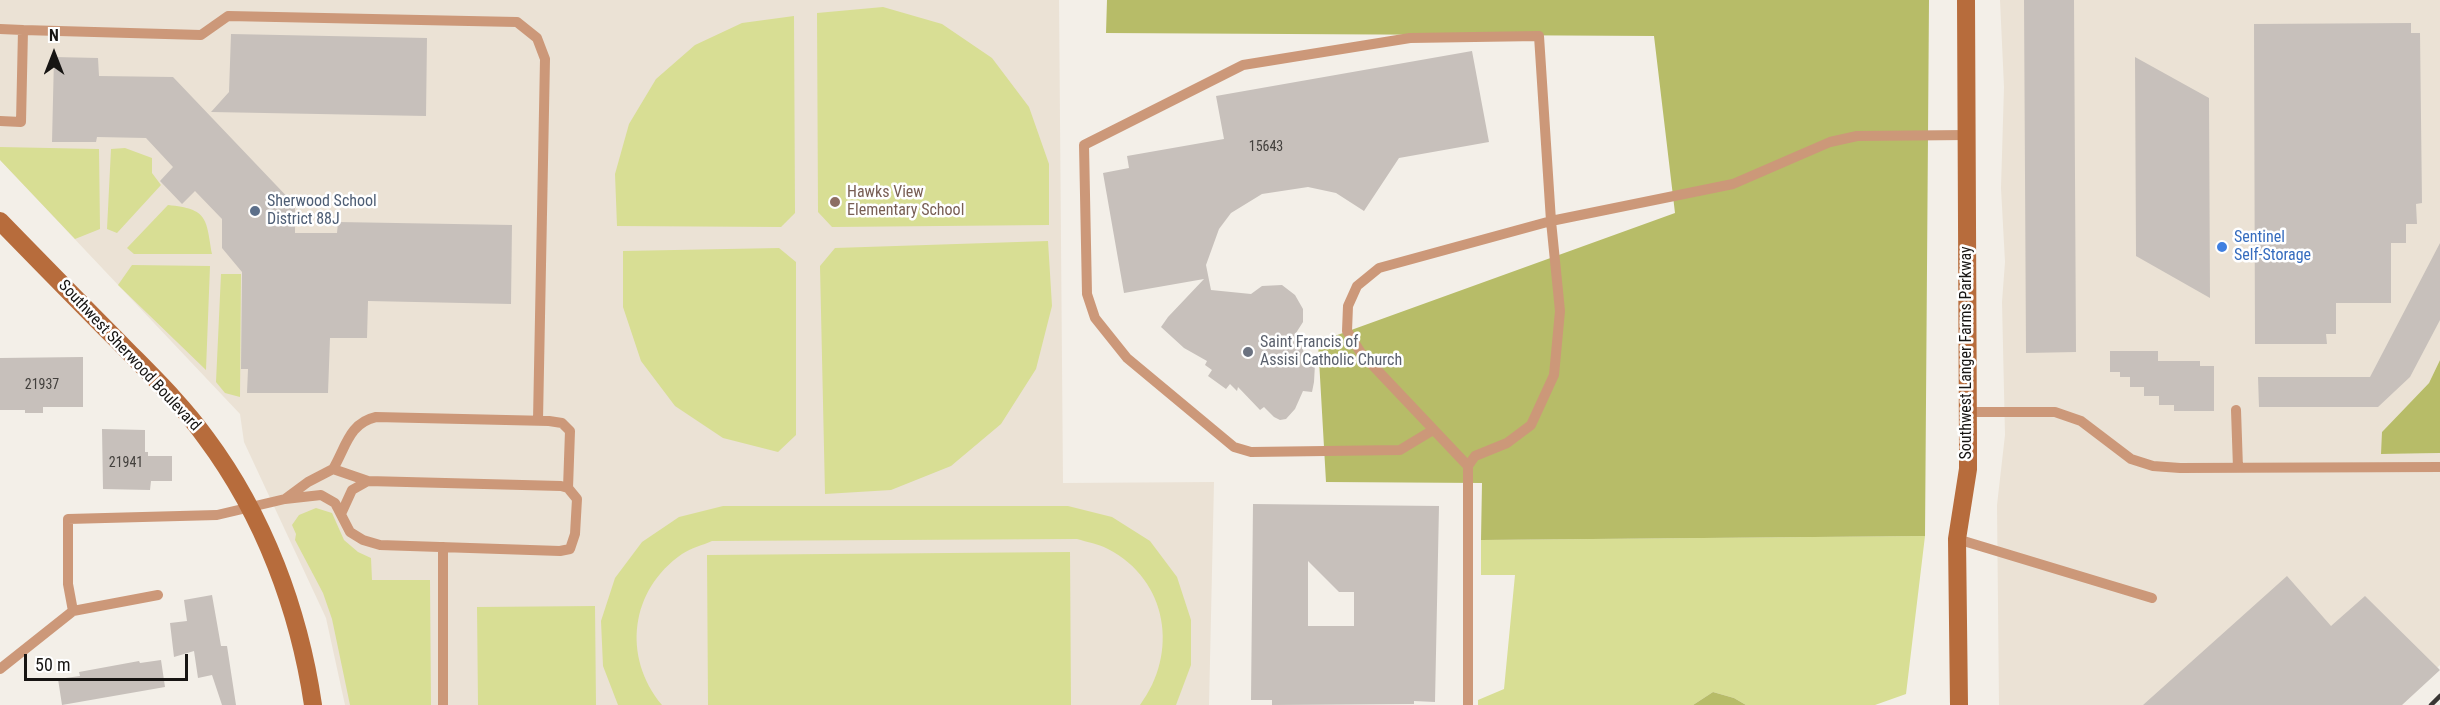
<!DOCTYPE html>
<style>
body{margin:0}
#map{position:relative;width:2440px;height:705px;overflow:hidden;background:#f3efe8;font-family:"Roboto Condensed",sans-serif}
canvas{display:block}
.north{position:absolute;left:24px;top:24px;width:60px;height:60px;-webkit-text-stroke:4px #fff;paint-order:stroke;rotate:0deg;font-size:16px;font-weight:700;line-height:24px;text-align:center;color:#171513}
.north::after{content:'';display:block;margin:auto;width:21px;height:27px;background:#171513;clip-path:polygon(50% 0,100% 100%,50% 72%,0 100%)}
.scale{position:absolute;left:24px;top:654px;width:164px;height:27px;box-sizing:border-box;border:3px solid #171513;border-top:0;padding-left:8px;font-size:18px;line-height:21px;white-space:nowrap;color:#171513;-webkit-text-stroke:4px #fff;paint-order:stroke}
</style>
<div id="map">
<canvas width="2440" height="705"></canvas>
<div class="north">N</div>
<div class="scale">50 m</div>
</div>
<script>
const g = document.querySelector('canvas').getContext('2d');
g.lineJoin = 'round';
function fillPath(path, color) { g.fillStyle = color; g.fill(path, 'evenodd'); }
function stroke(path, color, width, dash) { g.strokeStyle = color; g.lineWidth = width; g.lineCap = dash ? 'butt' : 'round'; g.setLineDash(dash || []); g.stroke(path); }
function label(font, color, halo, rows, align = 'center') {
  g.font = font + ' "Roboto Condensed",sans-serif'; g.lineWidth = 5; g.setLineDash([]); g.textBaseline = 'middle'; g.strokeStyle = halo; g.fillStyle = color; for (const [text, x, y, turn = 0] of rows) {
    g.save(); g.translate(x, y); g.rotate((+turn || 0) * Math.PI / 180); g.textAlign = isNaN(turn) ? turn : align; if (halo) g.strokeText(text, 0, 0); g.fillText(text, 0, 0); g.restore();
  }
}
const built = new Path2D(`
 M 0,0 L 1059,0 L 1063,483 L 1214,482 L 1209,705 L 345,705 L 326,618 L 244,442 L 240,414 L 0,160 Z
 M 2000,0 L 2440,0 L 2440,360 L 2429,383 L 2382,432 L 2382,454 L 2440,453 L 2440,665 L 2397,705 L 1999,705 L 1997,505 L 2005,435 L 2002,302 L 2005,262 L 2001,188 L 2004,87 Z`);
const green = new Path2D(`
 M 883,7 L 942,24 L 992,58 L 1029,107 L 1049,164 L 1049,225 L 832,227 L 818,212 L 817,13 Z
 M 794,16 L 795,213 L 781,227 L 617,226 L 615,174 L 629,124 L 656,79 L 695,45 L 742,23 Z
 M 0,147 L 99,149 L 100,229 L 75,239 L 0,160 Z
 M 125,148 L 152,158 L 152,173 L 161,185 L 117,233 L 107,229 L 111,149 Z
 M 168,205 C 208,209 206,218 212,254 L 134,254 L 127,248 Z
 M 1048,241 L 1052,306 L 1036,369 L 1001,424 L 951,466 L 891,490 L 825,494 L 820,266 L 835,248 Z
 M 779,248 L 796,262 L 796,435 L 778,452 L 723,438 L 675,406 L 641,361 L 623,307 L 623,251 Z
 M 132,265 L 210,266 L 206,370 L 118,285 Z
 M 221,274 L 241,274 L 240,397 L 225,393 L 216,382 Z
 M 723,506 L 1068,506 L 1112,517 L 1150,541 L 1177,577 L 1191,620 L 1191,665 L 1176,705 L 1140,705 C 1179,653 1168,580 1108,549 C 1099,544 1087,542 1077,539 L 712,541 C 703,545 691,548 682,554 C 630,590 622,657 662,705 L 618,705 L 603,666 L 601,621 L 615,578 L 642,542 L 679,517 Z
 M 316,508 L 332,513 L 344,540 L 358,552 L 371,558 L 372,580 L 430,580 L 431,705 L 350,705 L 332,619 L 323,593 L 295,540 L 296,534 L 292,525 L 299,515 Z
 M 1925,536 L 1906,694 L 1875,705 L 1746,705 L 1734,698 L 1713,692 L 1693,705 L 1478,705 L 1478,700 L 1504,689 L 1515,575 L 1481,575 L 1481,540 Z
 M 1070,552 L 1071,705 L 708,705 L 707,555 Z
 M 595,606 L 596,705 L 478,705 L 477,607 Z`);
const forest = new Path2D(`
 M 1107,0 L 1929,0 L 1925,536 L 1481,540 L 1482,483 L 1326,482 L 1318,342 L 1675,213 L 1654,36 L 1106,33 Z
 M 2440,360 L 2440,453 L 2381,454 L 2382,432 L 2429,383 Z
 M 1713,692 L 1734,698 L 1746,705 L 1693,705 Z`);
const building = new Path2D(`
 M 2024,0 L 2074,0 L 2076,352 L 2026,353 Z
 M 2411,23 L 2411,33 L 2420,33 L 2422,203 L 2416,204 L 2417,224 L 2406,224 L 2406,243 L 2391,243 L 2391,303 L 2336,303 L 2336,334 L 2326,334 L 2327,344 L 2255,344 L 2254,24 Z
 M 231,34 L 427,38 L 426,116 L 211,112 L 229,92 Z
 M 1472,51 L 1489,142 L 1399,158 L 1364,211 L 1336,193 L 1308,187 L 1262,194 L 1231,213 L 1219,229 L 1206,265 L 1211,290 L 1251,294 L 1262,286 L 1282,285 L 1295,295 L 1303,309 L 1303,322 L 1296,333 L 1308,362 L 1315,364 L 1314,382 L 1312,392 L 1303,391 L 1295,409 L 1286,419 L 1280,420 L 1274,417 L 1264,407 L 1260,410 L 1238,387 L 1237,391 L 1230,384 L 1226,389 L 1208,376 L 1212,370 L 1205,365 L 1207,361 L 1184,348 L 1161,327 L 1168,317 L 1204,279 L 1124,293 L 1103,173 L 1129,168 L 1127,156 L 1224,139 L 1216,96 Z
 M 54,57 L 98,58 L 99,76 L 173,77 L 295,205 L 295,233 L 337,233 L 338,222 L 512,225 L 511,304 L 368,301 L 367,338 L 330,338 L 328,393 L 247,393 L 248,369 L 241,369 L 242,272 L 222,248 L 222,219 L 195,191 L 182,204 L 160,181 L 173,167 L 146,138 L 97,137 L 96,142 L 52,142 Z
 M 2135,57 L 2209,98 L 2210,298 L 2136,256 Z
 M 2440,243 L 2440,320 L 2410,377 L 2378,407 L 2259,407 L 2258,377 L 2370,377 Z
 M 2110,351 L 2158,351 L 2158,361 L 2200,361 L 2200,366 L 2214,366 L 2214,411 L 2174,411 L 2174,405 L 2159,405 L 2159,396 L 2144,396 L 2144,387 L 2130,387 L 2130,377 L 2120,377 L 2120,372 L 2110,372 Z
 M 83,357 L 83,407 L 43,407 L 43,413 L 25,413 L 25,410 L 0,410 L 0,358 Z
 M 102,429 L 145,430 L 145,452 L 148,452 L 148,456 L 172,456 L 172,481 L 151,481 L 150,490 L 103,489 Z
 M 1253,504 L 1439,506 L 1435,702 L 1414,701 L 1414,704 L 1272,705 L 1272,700 L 1251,700 ZM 1308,561 L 1339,592 L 1354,592 L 1354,626 L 1308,626 Z
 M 2287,576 L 2331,626 L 2365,596 L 2440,670 L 2402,705 L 2143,705 Z
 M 212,595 L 221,646 L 227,646 L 236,705 L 222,705 L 212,675 L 198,678 L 194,651 L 174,657 L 170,623 L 187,621 L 184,600 Z
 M 161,660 L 165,687 L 62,705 L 58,679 L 80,676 L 79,672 L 139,661 L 140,663 Z`);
const service = new Path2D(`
 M 0,29 L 23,30 L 21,122 L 0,121
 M 23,30 L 201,35 L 228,16 L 517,22 L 537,38 L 545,59 L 538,420
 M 2236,410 L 2238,468
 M 1968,412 L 2055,412 L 2081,421 L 2131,459 L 2153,466 L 2180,468 L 2440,467
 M 1433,430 L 1400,450 L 1251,452 L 1234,447 L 1127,358 L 1095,318 L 1087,294 L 1084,145 L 1243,65 L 1410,38 L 1539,36 L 1551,221 L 1560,311 L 1554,375 L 1531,425 L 1507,443 L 1475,456 L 1468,466 L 1468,705
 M 1468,466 L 1361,353 L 1347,331 L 1348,306 L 1357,286 L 1379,268 L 1551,221 L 1733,184 L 1830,142 L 1857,136 L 1967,135
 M 333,469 C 346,447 349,423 376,417 L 549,421 L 562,423 L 570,431 L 568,488
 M 285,499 L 308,482 L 333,469 L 368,481
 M 1957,539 L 2152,598
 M 443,547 L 443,705
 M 73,611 L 68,584 L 68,519 L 217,515 L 285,499 L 321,495 L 335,503 L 350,532 L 363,540 L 380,545 L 560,551 L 570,549 L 575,534 L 577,499 L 568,488 L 561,486 L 368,481 L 352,490 L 341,514
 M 0,669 L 73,611 L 158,595`);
const secondary = new Path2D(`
 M 0,221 C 39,261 78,301 118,341 C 148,372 181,403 206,438 C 264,516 299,610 313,705
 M 1959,705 L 1957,539 L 1968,469 L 1968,448 L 1966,0`);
const rail = new Path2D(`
 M 2431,705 L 2440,696`);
const markers = [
 [835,202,6,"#8d6e63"],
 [255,211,6,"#5c6f8a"],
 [2222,247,6,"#3f7fe0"],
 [1248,352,6,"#6b7280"]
];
const numberNames = [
 ["15643",1266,147],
 ["21937",42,385],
 ["21941",126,463]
];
const educationNames = [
 ["Hawks View",847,193],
 ["Elementary School",847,211]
];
const serviceNames = [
 ["Sherwood School",267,202],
 ["District 88J",267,220]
];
const shopNames = [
 ["Sentinel",2234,238],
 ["Self-Storage",2234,256]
];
const worshipNames = [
 ["Saint Francis of",1260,343],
 ["Assisi Catholic Church",1260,361]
];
const streetNames = [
 ["Southwest Langer Farms Parkway",1967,353,-90],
 ["Southwest Sherwood Boulevard",129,356,47]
];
fillPath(built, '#ebe2d5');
fillPath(green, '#d8de94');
fillPath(forest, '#b7bc68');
fillPath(building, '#c7c0bb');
stroke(service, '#cc9879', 10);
stroke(secondary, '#b76c3c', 18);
stroke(rail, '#393634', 4.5);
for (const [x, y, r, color] of markers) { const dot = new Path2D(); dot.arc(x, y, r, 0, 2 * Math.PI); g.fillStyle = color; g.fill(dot); stroke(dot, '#fff', 2); }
label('14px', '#43403d', null, numberNames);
label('16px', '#785e54', '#fff', educationNames, 'left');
label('16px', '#4e5e75', '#fff', serviceNames, 'left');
label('16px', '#366cbe', '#fff', shopNames, 'left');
label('16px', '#5b616d', '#fff', worshipNames, 'left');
label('16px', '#171513', '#fff', streetNames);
</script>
